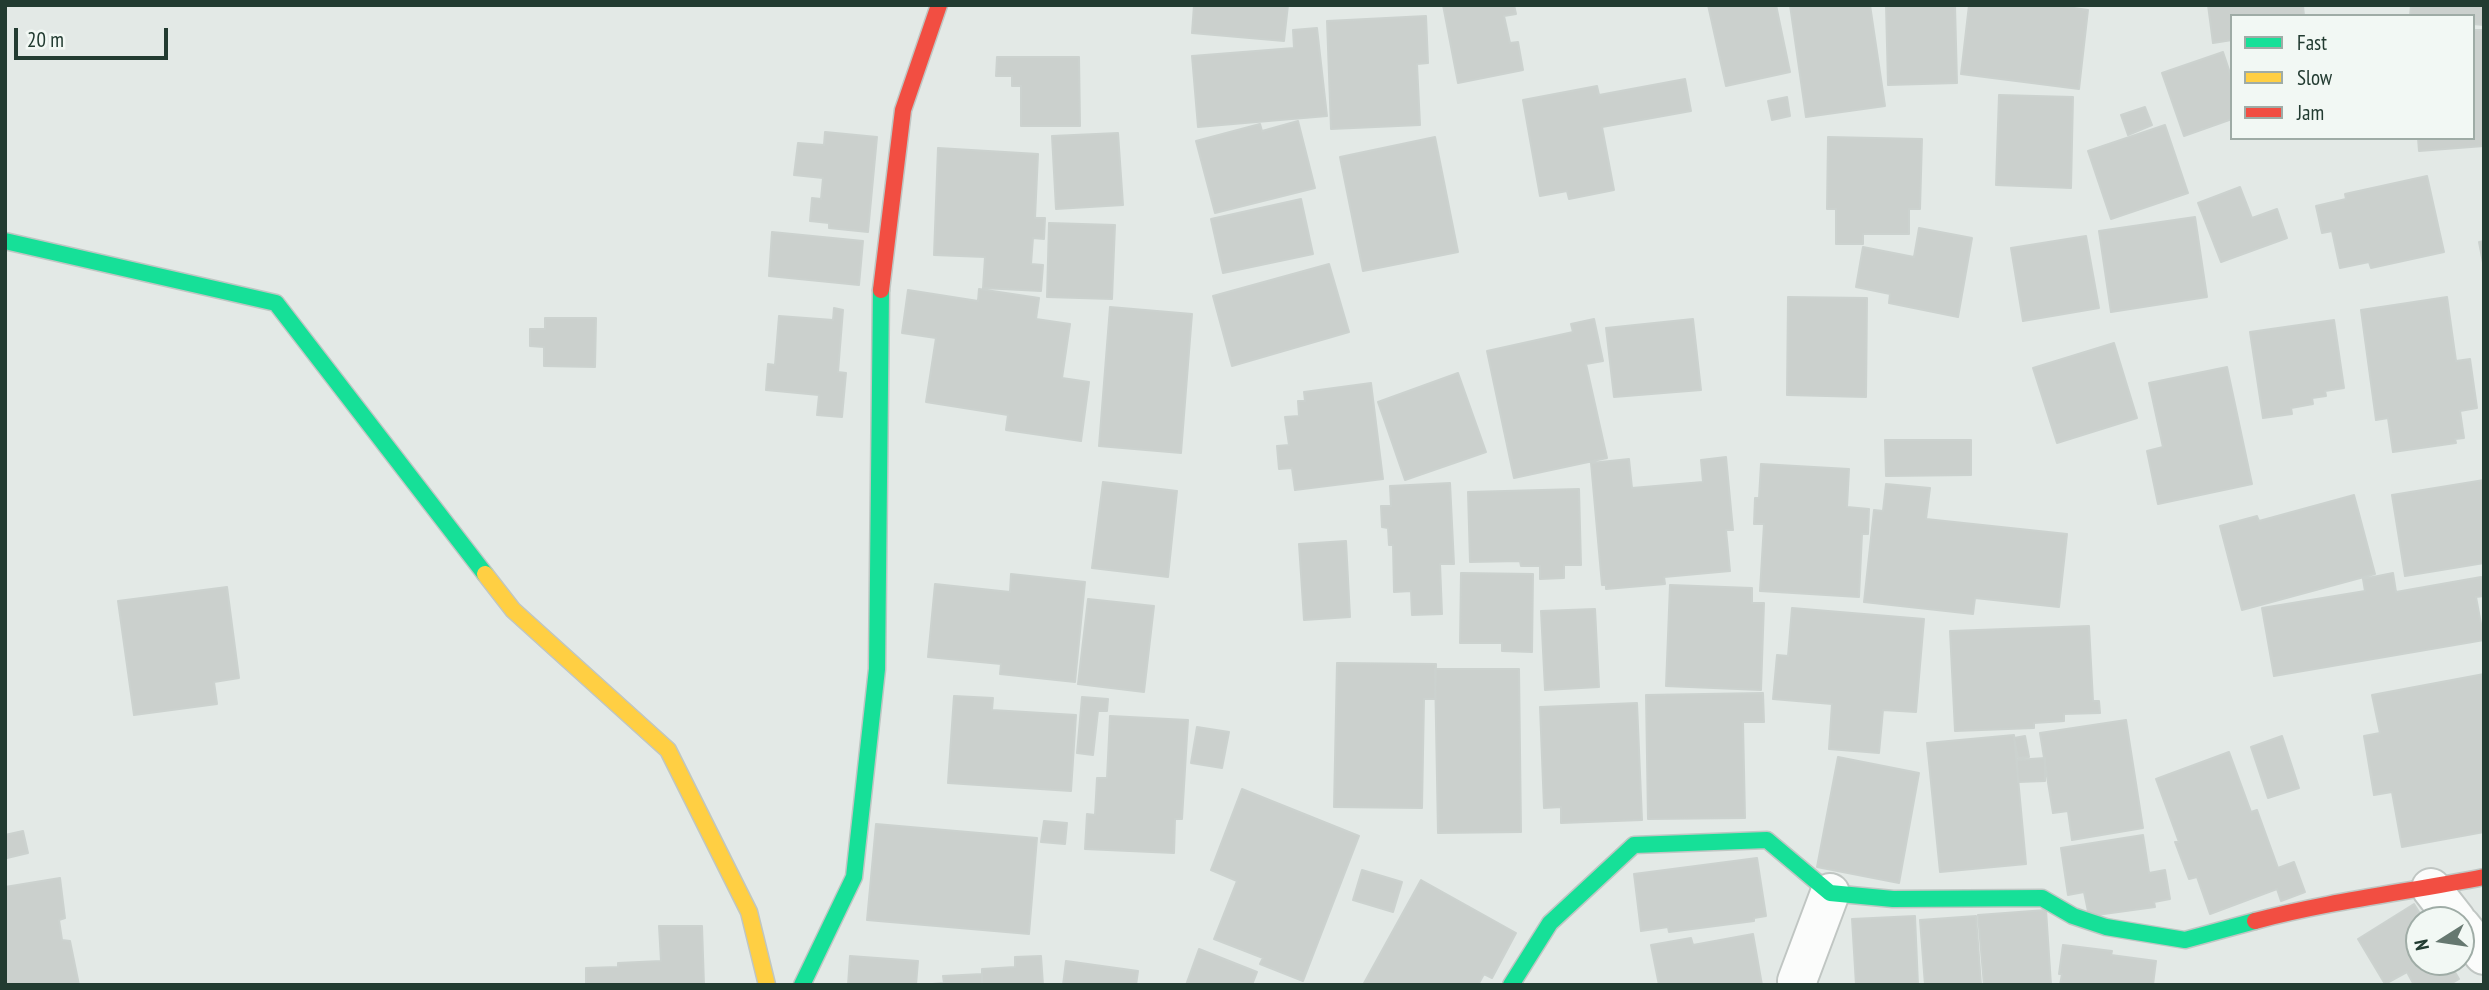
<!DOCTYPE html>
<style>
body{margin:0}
#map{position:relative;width:2489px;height:990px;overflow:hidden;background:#e3e9e6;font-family:"PT Sans Narrow",sans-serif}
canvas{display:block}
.frame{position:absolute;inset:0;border:7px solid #223b31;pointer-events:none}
.legend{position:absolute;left:2230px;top:14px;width:245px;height:126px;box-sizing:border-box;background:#f2f8f4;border:2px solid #9faca6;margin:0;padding:9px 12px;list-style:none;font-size:21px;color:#223b31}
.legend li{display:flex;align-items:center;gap:14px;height:35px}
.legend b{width:35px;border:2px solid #9faca6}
.north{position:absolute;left:2405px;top:906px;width:70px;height:70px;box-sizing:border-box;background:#f2f8f4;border:2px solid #9faca6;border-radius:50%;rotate:258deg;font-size:19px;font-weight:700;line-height:28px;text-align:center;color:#223b31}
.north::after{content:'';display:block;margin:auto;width:24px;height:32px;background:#667870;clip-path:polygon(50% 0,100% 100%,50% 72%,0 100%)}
.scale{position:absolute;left:14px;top:28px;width:154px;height:32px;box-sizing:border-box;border:4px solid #223b31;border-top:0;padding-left:9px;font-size:21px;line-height:24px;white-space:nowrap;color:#223b31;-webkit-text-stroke:5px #f2f8f4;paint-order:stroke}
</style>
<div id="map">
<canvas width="2489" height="990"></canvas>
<div class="frame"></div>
<ul class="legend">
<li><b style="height:9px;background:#16e098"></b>Fast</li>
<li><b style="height:9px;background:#ffcf43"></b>Slow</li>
<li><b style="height:9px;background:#f24e42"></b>Jam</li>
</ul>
<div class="north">N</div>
<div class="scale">20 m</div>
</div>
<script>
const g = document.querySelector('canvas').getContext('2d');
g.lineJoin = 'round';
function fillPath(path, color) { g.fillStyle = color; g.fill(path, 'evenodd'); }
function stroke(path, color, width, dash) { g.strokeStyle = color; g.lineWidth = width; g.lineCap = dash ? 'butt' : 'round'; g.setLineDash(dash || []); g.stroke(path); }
const building = new Path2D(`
 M 1194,5 L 1288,5 L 1284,41 L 1192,33 Z
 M 1443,5 L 1514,5 L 1516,14 L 1504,16 L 1510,43 L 1518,42 L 1523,70 L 1458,83 Z
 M 1708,5 L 1776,5 L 1790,72 L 1726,86 Z
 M 1790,5 L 1870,5 L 1885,106 L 1806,117 Z
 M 1886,5 L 1955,5 L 1957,83 L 1888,85 Z
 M 1969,5 L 2053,5 L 2088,10 L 2079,89 L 1961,74 Z
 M 2208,5 L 2303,5 L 2304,16 L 2232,16 L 2232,40 L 2213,43 Z
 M 2411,5 L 2484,5 L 2484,25 L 2473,24 L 2473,16 L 2410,16 Z
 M 1426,16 L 1428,63 L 1417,64 L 1420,125 L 1331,129 L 1327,21 Z
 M 1317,28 L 1327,116 L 1198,127 L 1192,56 L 1294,48 L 1293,30 Z
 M 2473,30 L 2484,30 L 2484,146 L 2419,151 L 2418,138 L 2473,138 Z
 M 2223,52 L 2232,79 L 2232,119 L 2184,136 L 2162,73 Z
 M 997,57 L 1079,57 L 1080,126 L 1021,126 L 1021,86 L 1012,86 L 1012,76 L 996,76 Z
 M 1685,79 L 1691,111 L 1602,127 L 1614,190 L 1569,199 L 1567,191 L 1540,196 L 1523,100 L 1597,86 L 1599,95 Z
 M 1999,95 L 2073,97 L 2071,188 L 1996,185 Z
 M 1787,97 L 1790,116 L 1772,120 L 1768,101 Z
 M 2145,107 L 2152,125 L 2128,135 L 2121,115 Z
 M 1298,121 L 1315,188 L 1215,213 L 1196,141 L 1260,124 L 1262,131 Z
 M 2165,125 L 2188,193 L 2111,219 L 2088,151 Z
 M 825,132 L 877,137 L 868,232 L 829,228 L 829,223 L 810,221 L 812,198 L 821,199 L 823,178 L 794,175 L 798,143 L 824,145 Z
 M 1118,133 L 1123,205 L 1056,209 L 1052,136 Z
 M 1435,137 L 1458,252 L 1363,271 L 1340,157 Z
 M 1828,137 L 1922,139 L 1920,209 L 1909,209 L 1909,234 L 1863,234 L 1863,244 L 1836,244 L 1836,209 L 1827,209 Z
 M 938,148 L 1038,154 L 1035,218 L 1045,218 L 1044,239 L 1033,238 L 1031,264 L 1043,265 L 1041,291 L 983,288 L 985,257 L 934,255 Z
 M 2427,176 L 2444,252 L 2371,268 L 2369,262 L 2340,268 L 2332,231 L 2322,233 L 2316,206 L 2346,199 L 2345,194 Z
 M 2240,187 L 2252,218 L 2277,209 L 2287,238 L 2221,262 L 2198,203 Z
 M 1301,199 L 1313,254 L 1223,273 L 1211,219 Z
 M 2195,217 L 2207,297 L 2111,312 L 2099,231 Z
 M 1049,223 L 1115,225 L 1112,299 L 1047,297 Z
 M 1919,228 L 1972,238 L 1958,317 L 1889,303 L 1890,294 L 1856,287 L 1863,247 L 1914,257 Z
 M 772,232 L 863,241 L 859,285 L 769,276 Z
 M 2086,236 L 2099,308 L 2023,321 L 2011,248 Z
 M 2484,241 L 2484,268 L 2479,242 Z
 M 1329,264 L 1349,332 L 1232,366 L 1213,296 Z
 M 979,289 L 1039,298 L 1036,319 L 1070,324 L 1062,378 L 1089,382 L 1081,441 L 1006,430 L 1008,415 L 926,402 L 936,338 L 902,333 L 908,290 L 978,301 Z
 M 1788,297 L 1867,298 L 1866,397 L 1787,395 Z
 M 2447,297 L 2456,361 L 2470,359 L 2477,408 L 2460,411 L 2464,438 L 2455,439 L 2456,443 L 2393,452 L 2388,418 L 2376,420 L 2361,310 Z
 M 1110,307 L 1192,314 L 1181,453 L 1099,446 Z
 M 834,308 L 843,310 L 838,372 L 846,373 L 842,417 L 817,415 L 819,395 L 766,390 L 768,364 L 775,365 L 779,316 L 833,320 Z
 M 545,318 L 596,318 L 595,367 L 544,366 L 544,347 L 530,346 L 530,329 L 545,329 Z
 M 1594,319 L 1603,361 L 1586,364 L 1607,458 L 1514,478 L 1487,351 L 1573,332 L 1571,324 Z
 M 1693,319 L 1701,390 L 1614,397 L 1606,328 Z
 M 2334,320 L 2344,388 L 2325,391 L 2326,396 L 2312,398 L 2313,404 L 2291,408 L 2292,414 L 2263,418 L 2250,332 Z
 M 2114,343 L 2137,418 L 2057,443 L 2033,368 Z
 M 2227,367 L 2252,484 L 2158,504 L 2147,451 L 2163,447 L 2149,383 Z
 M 1458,373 L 1486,452 L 1405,480 L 1378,402 Z
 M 1371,383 L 1383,479 L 1295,490 L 1292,468 L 1279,469 L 1277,446 L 1289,445 L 1285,417 L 1299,416 L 1298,401 L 1305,401 L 1304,392 Z
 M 1885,440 L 1971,440 L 1971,475 L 1886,476 Z
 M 1726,457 L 1733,530 L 1726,530 L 1730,571 L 1664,577 L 1665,584 L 1606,589 L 1606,585 L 1602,585 L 1591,463 L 1629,459 L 1632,488 L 1703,482 L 1701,460 Z
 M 1761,464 L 1849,469 L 1847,507 L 1869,509 L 1868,534 L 1862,534 L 1859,597 L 1760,591 L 1764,524 L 1754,524 L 1755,498 L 1759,498 Z
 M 2484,480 L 2484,563 L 2405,576 L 2392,495 Z
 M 1103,482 L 1177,491 L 1168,577 L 1092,568 Z
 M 1450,483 L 1454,564 L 1440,564 L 1442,614 L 1412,615 L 1411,591 L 1394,592 L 1393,545 L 1389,545 L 1388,528 L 1382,527 L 1381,506 L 1391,506 L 1390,486 Z
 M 1886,484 L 1930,488 L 1926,519 L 2067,534 L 2059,607 L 1975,598 L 1973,614 L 1864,602 L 1874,510 L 1883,511 Z
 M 1579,489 L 1581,565 L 1564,565 L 1564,578 L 1540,579 L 1540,566 L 1521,566 L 1520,561 L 1470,562 L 1468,492 Z
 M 2354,495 L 2375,574 L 2242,610 L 2220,526 L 2257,516 L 2259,521 Z
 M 1346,541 L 1350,617 L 1304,620 L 1299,544 Z
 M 1461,573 L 1533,574 L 1532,652 L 1502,651 L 1502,643 L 1460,643 Z
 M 2393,573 L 2396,592 L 2481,577 L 2484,596 L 2476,597 L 2484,640 L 2274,676 L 2262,608 L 2365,591 L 2363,579 Z
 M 1011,574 L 1085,582 L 1075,682 L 1000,674 L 1001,664 L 928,657 L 935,584 L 1010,592 Z
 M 1670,585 L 1752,588 L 1752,603 L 1764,603 L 1761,690 L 1666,686 Z
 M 227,587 L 239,678 L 214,682 L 217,704 L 134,715 L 118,601 Z
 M 1088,599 L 1154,606 L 1144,692 L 1078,684 Z
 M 1792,608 L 1924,619 L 1916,712 L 1883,710 L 1879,753 L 1829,749 L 1832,704 L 1773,699 L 1777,655 L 1788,656 Z
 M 1595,609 L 1599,687 L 1545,690 L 1541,611 Z
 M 2089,626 L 2093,701 L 2099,701 L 2100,713 L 2064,714 L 2064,721 L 2034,723 L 2034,728 L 1955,731 L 1950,631 Z
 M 1337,663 L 1436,664 L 1435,699 L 1424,699 L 1422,808 L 1334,807 Z
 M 1435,669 L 1519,669 L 1521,832 L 1438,833 Z
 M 2484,674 L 2484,832 L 2402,847 L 2392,792 L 2374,795 L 2364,736 L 2380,733 L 2372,695 Z
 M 1763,693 L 1764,722 L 1743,722 L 1745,818 L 1648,819 L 1646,695 Z
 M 954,696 L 993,698 L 992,710 L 1076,715 L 1071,791 L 948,783 Z
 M 1082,697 L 1108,699 L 1107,711 L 1098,711 L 1093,755 L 1077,753 Z
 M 1637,703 L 1642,820 L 1561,823 L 1561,807 L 1544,808 L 1540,707 Z
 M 1110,716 L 1188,720 L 1182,819 L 1175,819 L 1174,853 L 1085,849 L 1087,814 L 1095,815 L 1097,778 L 1107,778 Z
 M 2126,720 L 2143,828 L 2072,840 L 2068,811 L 2053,813 L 2040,733 Z
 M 1197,727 L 1229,732 L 1222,768 L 1191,763 Z
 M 2014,735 L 2026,864 L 1940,872 L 1927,743 Z
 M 2025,736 L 2029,757 L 2018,758 L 2014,738 Z
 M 2282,736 L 2299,788 L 2268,798 L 2251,747 Z
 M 2229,752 L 2251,812 L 2257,810 L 2278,868 L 2294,862 L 2305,892 L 2281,901 L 2277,889 L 2210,914 L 2197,877 L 2189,879 L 2175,842 L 2179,842 L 2156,779 Z
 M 1838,757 L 1919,773 L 1899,883 L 1817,867 Z
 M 2045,758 L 2045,781 L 2018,782 L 2017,760 Z
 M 1242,789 L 1359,836 L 1303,981 L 1260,964 L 1263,958 L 1214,939 L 1237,881 L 1211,870 Z
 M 1044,821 L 1067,823 L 1065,844 L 1041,842 Z
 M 876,824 L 1037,838 L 1029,934 L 867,920 Z
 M 23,831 L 28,853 L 7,858 L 5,835 Z
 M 2143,835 L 2149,873 L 2165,870 L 2170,899 L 2154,902 L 2155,907 L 2089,916 L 2084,892 L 2068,895 L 2061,848 Z
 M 1757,858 L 1766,916 L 1754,918 L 1754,921 L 1669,932 L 1668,927 L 1641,931 L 1634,874 Z
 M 1362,870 L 1402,882 L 1393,912 L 1353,900 Z
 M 60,878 L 65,918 L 59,920 L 62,940 L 70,941 L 79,985 L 5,985 L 5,887 Z
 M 1421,880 L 1516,933 L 1492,978 L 1484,974 L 1478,985 L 1363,985 Z
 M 2414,904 L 2424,920 L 2419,920 L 2419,962 L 2449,962 L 2459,979 L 2449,985 L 2414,985 L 2407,972 L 2385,984 L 2358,939 Z
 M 2046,910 L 2051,985 L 1984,985 L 1978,915 Z
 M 1915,916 L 1918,985 L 1856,985 L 1852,919 Z
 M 1976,916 L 1981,985 L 1925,985 L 1920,920 Z
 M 659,926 L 702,926 L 704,985 L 586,985 L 586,968 L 618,967 L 618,963 L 661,961 Z
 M 1753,934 L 1762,985 L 1659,985 L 1651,945 L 1691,938 L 1693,945 Z
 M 2063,945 L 2112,951 L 2111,955 L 2156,961 L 2153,985 L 2060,985 L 2062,974 L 2059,974 Z
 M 1199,949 L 1257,972 L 1252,985 L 1186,985 Z
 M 850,956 L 918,961 L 916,985 L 848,985 Z
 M 1041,956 L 1043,985 L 982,985 L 982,969 L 1015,967 L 1015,957 Z
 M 1066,961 L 1138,971 L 1136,985 L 1063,985 Z
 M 982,974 L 982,985 L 920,985 L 944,983 L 943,976 Z`);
const street = new Path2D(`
 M 2431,888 L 2456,920
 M 2461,926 L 2484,955
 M 1798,985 L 1797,981 L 1830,893`);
const fast = new Path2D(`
 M 5,241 L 276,303 L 485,574
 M 802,985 L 854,877 L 877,669 L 881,290
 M 1511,985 L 1550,923 L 1634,845 L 1767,840 L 1830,893 L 1893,899 L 2042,898 L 2073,916 L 2106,927 L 2185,940 L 2255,921`);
const slow = new Path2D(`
 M 485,574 L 513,610 L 668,750 L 749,912 L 767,985`);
const jam = new Path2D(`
 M 881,290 L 903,110 L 939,5
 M 2255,921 C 2330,901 2408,892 2484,877`);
fillPath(building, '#cbd0cd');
stroke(building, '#ccd2cf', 2);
stroke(street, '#c0c6c3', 42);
stroke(fast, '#bfc6c3', 19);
stroke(slow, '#bfc6c3', 19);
stroke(jam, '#bfc6c3', 19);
stroke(street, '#fbfcfb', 38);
stroke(fast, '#16e098', 16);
stroke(slow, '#ffcf43', 16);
stroke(jam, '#f24e42', 16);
</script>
